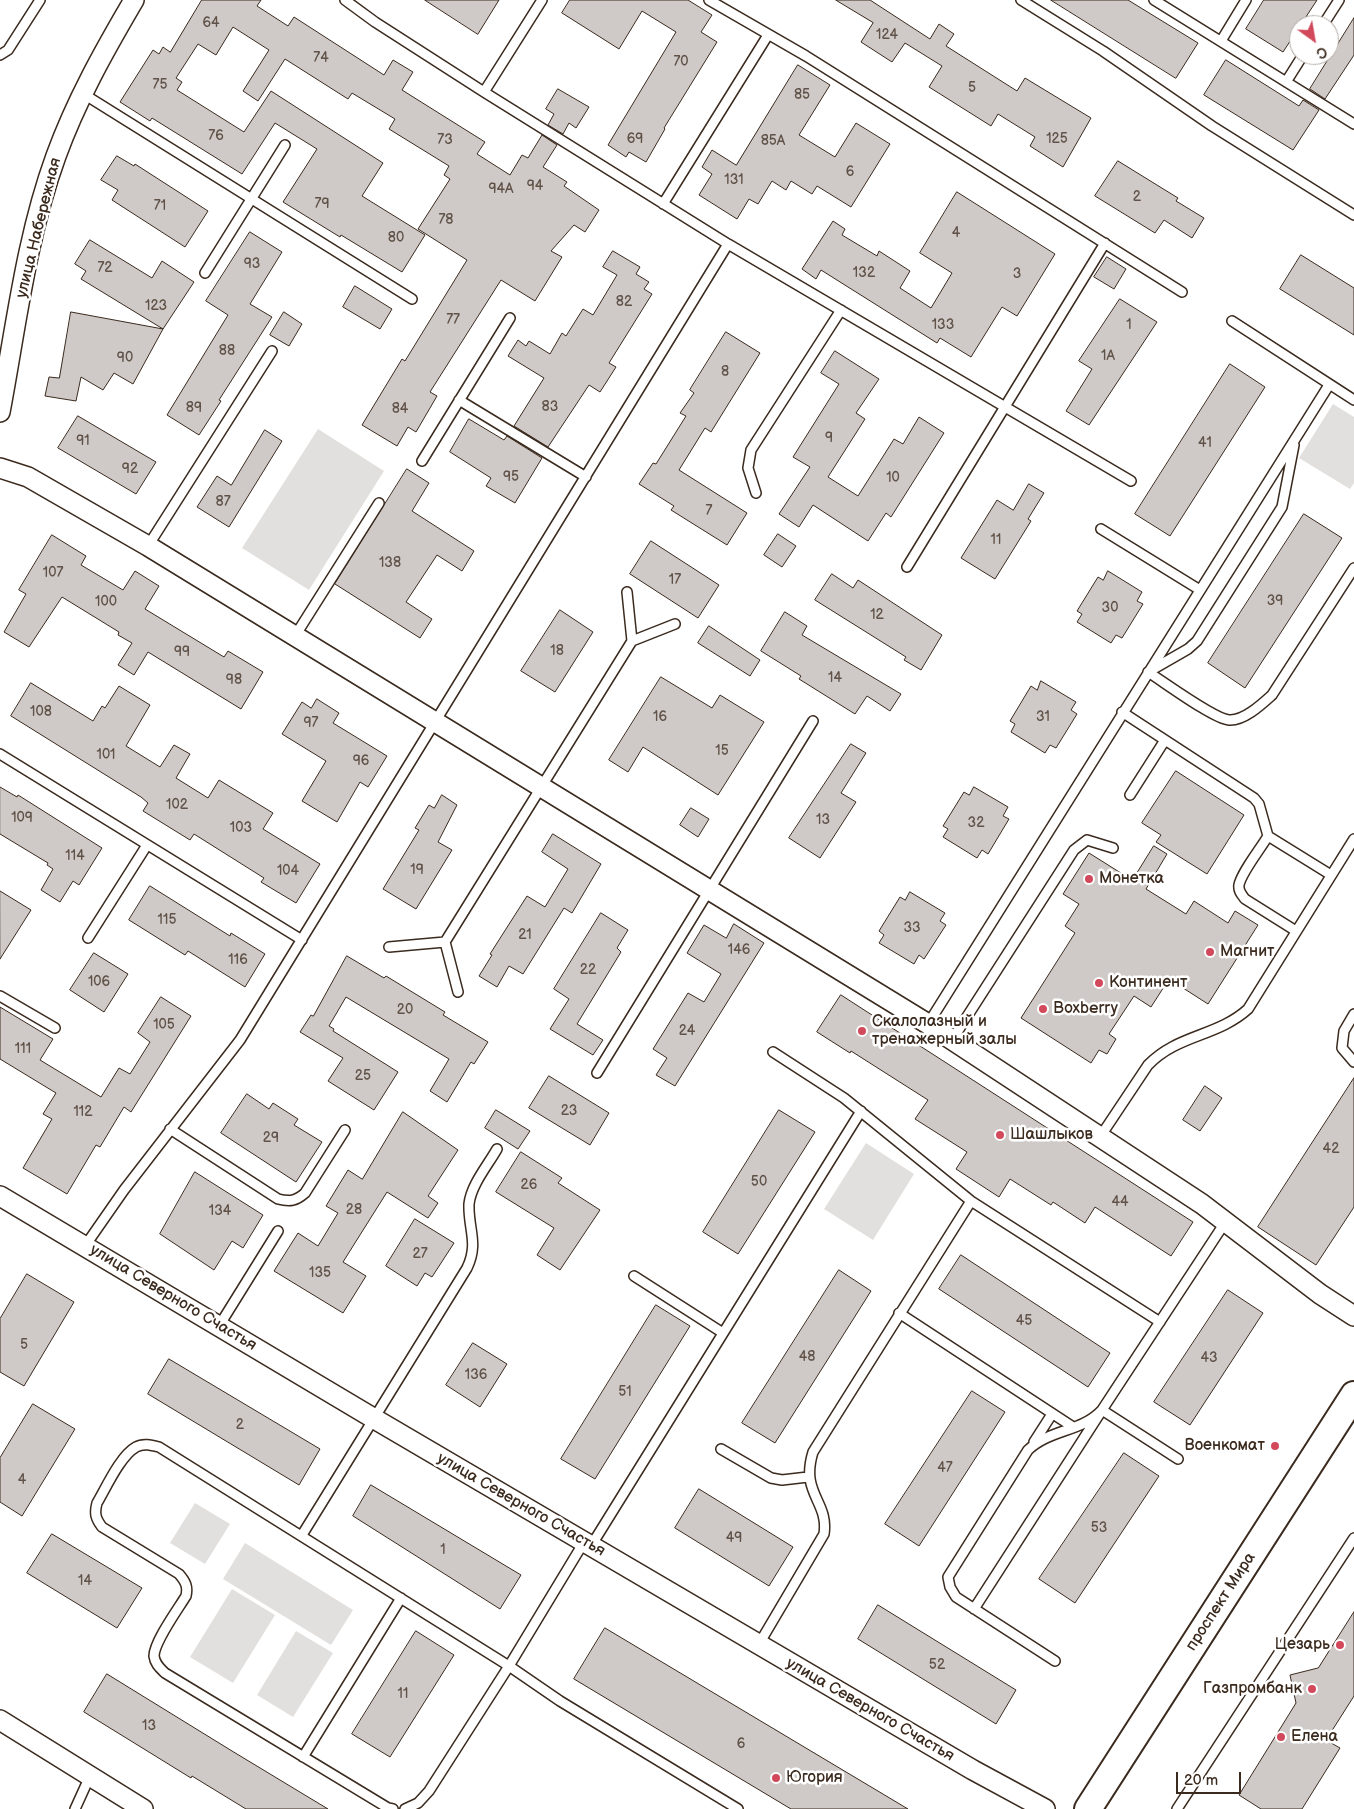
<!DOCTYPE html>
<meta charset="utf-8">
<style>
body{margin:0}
#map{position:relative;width:1354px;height:1809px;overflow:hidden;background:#fff;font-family:"Balsamiq Sans",sans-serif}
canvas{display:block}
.north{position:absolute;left:1289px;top:15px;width:50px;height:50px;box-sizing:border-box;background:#fff;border:1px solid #b1aaa5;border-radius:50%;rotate:148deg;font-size:14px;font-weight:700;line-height:20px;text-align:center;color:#3b2a1e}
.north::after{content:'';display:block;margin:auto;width:18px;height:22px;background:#d1495b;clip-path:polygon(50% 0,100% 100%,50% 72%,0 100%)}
.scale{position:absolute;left:1176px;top:1772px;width:65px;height:22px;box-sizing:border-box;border:2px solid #3b2a1e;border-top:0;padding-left:6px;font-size:15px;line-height:18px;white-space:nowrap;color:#3b2a1e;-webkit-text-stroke:4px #fff;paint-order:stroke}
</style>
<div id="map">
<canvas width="1354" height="1809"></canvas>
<div class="north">С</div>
<div class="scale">20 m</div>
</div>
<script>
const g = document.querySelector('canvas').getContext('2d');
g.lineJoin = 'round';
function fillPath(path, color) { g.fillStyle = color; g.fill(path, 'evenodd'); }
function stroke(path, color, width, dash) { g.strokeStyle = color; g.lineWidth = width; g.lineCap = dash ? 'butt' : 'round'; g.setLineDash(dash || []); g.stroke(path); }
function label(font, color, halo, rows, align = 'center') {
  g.font = font + ' "Balsamiq Sans",sans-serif'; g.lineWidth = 5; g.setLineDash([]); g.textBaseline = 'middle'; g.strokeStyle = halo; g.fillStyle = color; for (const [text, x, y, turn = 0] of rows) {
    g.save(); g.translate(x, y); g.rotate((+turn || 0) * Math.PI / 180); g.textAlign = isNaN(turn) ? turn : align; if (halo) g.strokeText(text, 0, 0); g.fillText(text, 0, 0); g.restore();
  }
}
const green = new Path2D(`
 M 1333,404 L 1354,417 L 1354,483 L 1350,489 L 1299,458 Z
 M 318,429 L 384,471 L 309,590 L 242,548 Z
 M 866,1143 L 914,1174 L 873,1240 L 824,1209 Z
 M 195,1503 L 230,1524 L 205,1564 L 170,1543 Z
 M 245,1543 L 353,1610 L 331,1645 L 223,1579 Z
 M 232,1589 L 275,1615 L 233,1683 L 190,1657 Z
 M 296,1631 L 333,1653 L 293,1717 L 257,1695 Z`);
const building = new Path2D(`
 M 202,0 L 261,0 L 257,6 L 288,26 L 294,17 L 384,75 L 393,60 L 413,72 L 402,90 L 485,142 L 477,154 L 510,175 L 522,155 L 528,158 L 542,135 L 557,145 L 543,167 L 567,182 L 564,186 L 599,210 L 585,232 L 574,225 L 551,251 L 562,257 L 535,301 L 501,280 L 430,392 L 437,396 L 416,432 L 408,427 L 397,446 L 362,425 L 402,359 L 405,361 L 467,260 L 418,229 L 450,179 L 444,175 L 449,166 L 389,129 L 395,119 L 352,93 L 348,99 L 285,59 L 258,101 L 243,91 L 269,50 L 233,27 L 216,55 L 198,44 L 176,78 L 182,82 L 177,90 L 244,132 L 271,91 L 383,163 L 362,196 L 425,235 L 402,272 L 341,235 L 340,237 L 283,202 L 317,149 L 275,123 L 242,174 L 152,118 L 150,121 L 120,102 L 153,50 L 159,54 L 163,47 L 170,52 Z
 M 425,0 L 499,0 L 478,34 Z
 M 570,0 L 688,0 L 712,15 L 701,32 L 717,42 L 664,128 L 665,129 L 646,162 L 629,152 L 626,157 L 608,145 L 676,32 L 642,11 L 619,49 L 562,13 Z
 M 836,0 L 870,0 L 930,39 L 939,24 L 954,34 L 946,46 L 1017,91 L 1025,78 L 1091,118 L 1063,167 L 1030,146 L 1035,137 L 998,114 L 991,126 L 929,87 L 942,66 L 905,43 L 892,62 L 861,42 L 873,23 Z
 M 1051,0 L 1128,0 L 1198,43 L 1176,78 Z
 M 1264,0 L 1317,0 L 1283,52 L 1246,29 Z
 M 1354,18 L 1354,55 L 1325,99 L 1310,89 Z
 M 1226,60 L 1299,106 L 1303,100 L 1319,110 L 1293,150 L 1204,95 Z
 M 798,65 L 830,85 L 799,135 L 835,157 L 856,123 L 890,144 L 851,207 L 817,186 L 812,194 L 791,181 L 786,190 L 772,181 L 758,204 L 749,199 L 737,219 L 699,195 L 712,174 L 702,167 L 712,150 L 736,165 Z
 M 558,89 L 589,107 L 576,128 L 569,123 L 563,134 L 548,125 L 554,114 L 546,109 Z
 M 117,156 L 134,166 L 135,164 L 208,211 L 185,247 L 112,200 L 118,190 L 101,180 Z
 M 1118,161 L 1178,198 L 1176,201 L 1204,218 L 1192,238 L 1164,220 L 1155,233 L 1095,196 Z
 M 957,192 L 1055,254 L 1017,316 L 1002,307 L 971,357 L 940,338 L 937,343 L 821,270 L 816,279 L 802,269 L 833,221 L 845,229 L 842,235 L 877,256 L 879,251 L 910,271 L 900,288 L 931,308 L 952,273 L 920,253 Z
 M 250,232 L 282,252 L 250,304 L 272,317 L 219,400 L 221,401 L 199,435 L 167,415 L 228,315 L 206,301 Z
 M 90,240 L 152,278 L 162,261 L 194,282 L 163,329 L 81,279 L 86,271 L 75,264 Z
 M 613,251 L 640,267 L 636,274 L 649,282 L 644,289 L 652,294 L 609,363 L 616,367 L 600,392 L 589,385 L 548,447 L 514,426 L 544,378 L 508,356 L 518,340 L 526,346 L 529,341 L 550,354 L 562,333 L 566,336 L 583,309 L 593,315 L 617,275 L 603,267 Z
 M 1301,255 L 1354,288 L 1354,335 L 1280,289 Z
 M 1107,257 L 1126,269 L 1114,289 L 1094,277 Z
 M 355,286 L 392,309 L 380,329 L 343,307 Z
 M 1120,299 L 1157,322 L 1089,425 L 1066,411 L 1092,369 L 1079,361 Z
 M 71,312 L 163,329 L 133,384 L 114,373 L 103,390 L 81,377 L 76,401 L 45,396 L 49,377 L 59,378 Z
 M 284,312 L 302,324 L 289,346 L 270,335 Z
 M 726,332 L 760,353 L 711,432 L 705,428 L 679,470 L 747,513 L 727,545 L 671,510 L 674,506 L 639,484 L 653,463 L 656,464 L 686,416 L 680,413 L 694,393 L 690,390 Z
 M 835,351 L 879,379 L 856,413 L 865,419 L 828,477 L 858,496 L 894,439 L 903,444 L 919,417 L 944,433 L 891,517 L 886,513 L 868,541 L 813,505 L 799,527 L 779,514 L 810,467 L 793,457 L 839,384 L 821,373 Z
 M 1230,364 L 1265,387 L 1170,536 L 1135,514 Z
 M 78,416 L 156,462 L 136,494 L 58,448 Z
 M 469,419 L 504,440 L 507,436 L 542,458 L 515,503 L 486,486 L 491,478 L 450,452 Z
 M 265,430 L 282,441 L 229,527 L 197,507 L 217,476 L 231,485 Z
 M 407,469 L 429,483 L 412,511 L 474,551 L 462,571 L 437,555 L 406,602 L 432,619 L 420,638 L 335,584 Z
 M 1029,484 L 1044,493 L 1028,519 L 1031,521 L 995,579 L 961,558 L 997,500 L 1013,510 Z
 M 1304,514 L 1342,538 L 1245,688 L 1208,663 Z
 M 778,534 L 796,546 L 782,567 L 764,555 Z
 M 52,535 L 86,556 L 81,565 L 123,590 L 135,571 L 159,586 L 145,609 L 224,657 L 228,651 L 263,672 L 241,709 L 148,652 L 134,675 L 118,665 L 132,643 L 118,635 L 119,632 L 62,597 L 29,647 L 4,632 L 26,594 L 19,590 Z
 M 651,541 L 719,585 L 698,618 L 630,574 Z
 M 1108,571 L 1142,592 L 1137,601 L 1143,604 L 1122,638 L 1116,635 L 1111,643 L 1077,622 L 1082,614 L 1077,611 L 1098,577 L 1103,580 Z
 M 832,574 L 853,588 L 858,580 L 942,635 L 921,670 L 904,660 L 906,657 L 815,600 Z
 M 560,610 L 593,632 L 555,692 L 521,671 Z
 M 785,612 L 807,626 L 802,635 L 901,694 L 890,711 L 867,696 L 855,714 L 799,679 L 801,676 L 761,651 Z
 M 709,626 L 760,660 L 750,676 L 698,643 Z
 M 661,677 L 712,708 L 720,695 L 764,722 L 718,795 L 643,747 L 628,772 L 609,760 Z
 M 1041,681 L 1076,702 L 1071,710 L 1077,714 L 1056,748 L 1050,745 L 1045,753 L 1011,732 L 1015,724 L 1010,721 L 1031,686 L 1037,690 Z
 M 31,683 L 93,721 L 102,706 L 105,708 L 119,686 L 150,705 L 126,746 L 160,767 L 174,745 L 190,754 L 176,778 L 208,798 L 219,780 L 273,813 L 263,829 L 320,864 L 296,903 L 261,882 L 264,878 L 194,834 L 190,840 L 143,811 L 148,803 L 141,797 L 11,716 Z
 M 317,699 L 339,713 L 333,723 L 387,756 L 368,787 L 360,782 L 337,822 L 302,801 L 326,761 L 282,734 L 302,702 L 311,708 Z
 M 851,744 L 866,753 L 841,793 L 856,802 L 820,858 L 789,838 Z
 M 1176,771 L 1244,815 L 1207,874 L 1156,842 L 1161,835 L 1142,823 Z
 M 0,787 L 17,797 L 18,795 L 102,848 L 79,885 L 73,881 L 60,902 L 41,890 L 53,869 L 47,865 L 48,863 L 0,834 Z
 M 974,787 L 1008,807 L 1003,816 L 1009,819 L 988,854 L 982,850 L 977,858 L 943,837 L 948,829 L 943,826 L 964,792 L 969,795 Z
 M 442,795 L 457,805 L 438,842 L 452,850 L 416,909 L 383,889 L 419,830 L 415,828 L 429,805 L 434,808 Z
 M 691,808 L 709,819 L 698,837 L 680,825 Z
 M 553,834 L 601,864 L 572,913 L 564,908 L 523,974 L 509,966 L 497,987 L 479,976 L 492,955 L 490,954 L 527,896 L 545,907 L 568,869 L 542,852 Z
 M 1154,846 L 1167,854 L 1146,889 L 1186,914 L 1194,901 L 1228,923 L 1235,911 L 1258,925 L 1208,1004 L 1169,979 L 1151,1007 L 1134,996 L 1109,1034 L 1116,1039 L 1107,1054 L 1099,1050 L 1091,1063 L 1021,1018 L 1075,933 L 1065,926 L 1079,904 L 1063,894 L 1089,853 L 1132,880 Z
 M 150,886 L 230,936 L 231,933 L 265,954 L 245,987 L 188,951 L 185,955 L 129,920 Z
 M 0,891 L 31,910 L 0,959 Z
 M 910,892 L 945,913 L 940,921 L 946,925 L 924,959 L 919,955 L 914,964 L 879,943 L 884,935 L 879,931 L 900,897 L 905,900 Z
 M 601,913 L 628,930 L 617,948 L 621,952 L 577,1024 L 603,1040 L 593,1055 L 550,1029 L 569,999 L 554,989 Z
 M 734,924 L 764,943 L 675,1086 L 656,1075 L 667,1058 L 653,1049 L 688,993 L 704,1002 L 721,974 L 687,953 L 704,925 L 726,938 Z
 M 94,953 L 128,974 L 104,1012 L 70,990 Z
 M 347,956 L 384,978 L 386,976 L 445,1012 L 443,1015 L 488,1042 L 474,1064 L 471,1062 L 447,1102 L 430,1091 L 449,1059 L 346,997 L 329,1026 L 334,1029 L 333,1031 L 398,1072 L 374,1110 L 328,1081 L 343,1058 L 300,1032 L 311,1015 L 313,1016 Z
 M 841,995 L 1193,1222 L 1171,1256 L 1095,1207 L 1085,1223 L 1053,1202 L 1051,1205 L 1010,1179 L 999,1197 L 956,1169 L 967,1152 L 915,1119 L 928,1100 L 851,1051 L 850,1053 L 817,1032 Z
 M 161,997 L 191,1016 L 131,1112 L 124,1107 L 100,1147 L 96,1145 L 67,1194 L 23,1168 L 52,1119 L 43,1114 L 56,1093 L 0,1059 L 0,1007 L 53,1039 L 40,1060 L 101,1097 L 119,1068 L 130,1074 L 150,1042 L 138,1033 Z
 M 549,1076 L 609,1113 L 590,1145 L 529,1108 Z
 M 1354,1078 L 1354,1207 L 1316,1265 L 1258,1227 Z
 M 1205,1086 L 1222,1098 L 1200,1131 L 1183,1120 Z
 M 247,1094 L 269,1109 L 273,1103 L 298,1119 L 294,1125 L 322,1142 L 296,1182 L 221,1133 Z
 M 496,1110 L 530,1131 L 518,1149 L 485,1128 Z
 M 779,1110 L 815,1132 L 738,1254 L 703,1232 Z
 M 403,1112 L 458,1150 L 428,1196 L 438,1203 L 428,1218 L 387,1192 L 343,1262 L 366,1276 L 343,1313 L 274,1271 L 298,1233 L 318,1246 L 338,1213 L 326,1206 L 348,1170 L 362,1179 Z
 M 521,1152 L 562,1178 L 558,1183 L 600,1210 L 560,1270 L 537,1255 L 554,1228 L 496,1192 Z
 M 195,1172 L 263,1215 L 243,1248 L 232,1241 L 214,1270 L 160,1234 Z
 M 415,1219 L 454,1243 L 432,1277 L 425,1273 L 417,1286 L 386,1266 Z
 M 961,1255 L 1110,1353 L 1088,1387 L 939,1289 Z
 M 839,1270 L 871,1291 L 775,1443 L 742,1423 Z
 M 27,1274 L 74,1302 L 24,1386 L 0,1372 L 0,1319 Z
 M 1228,1290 L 1263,1313 L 1190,1425 L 1154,1402 Z
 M 656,1305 L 690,1326 L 595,1479 L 561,1459 Z
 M 473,1343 L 507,1364 L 480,1407 L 446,1385 Z
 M 169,1359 L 320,1449 L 299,1485 L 148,1394 Z
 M 972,1391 L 1005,1412 L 919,1546 L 885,1524 Z
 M 33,1404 L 75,1429 L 22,1516 L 0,1502 L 0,1458 Z
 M 1124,1453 L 1159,1476 L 1075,1603 L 1039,1579 Z
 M 371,1485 L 521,1575 L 500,1609 L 353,1516 Z
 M 699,1489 L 793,1547 L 769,1586 L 675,1528 Z
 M 52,1534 L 142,1588 L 117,1628 L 27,1573 Z
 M 878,1605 L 1016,1690 L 996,1724 L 858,1639 Z
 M 1354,1612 L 1354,1696 L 1326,1740 L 1340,1748 L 1302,1809 L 1261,1809 L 1239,1795 L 1296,1703 L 1290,1675 L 1318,1668 Z
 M 605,1628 L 908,1809 L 791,1809 L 574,1679 Z
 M 416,1631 L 454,1655 L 390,1757 L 352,1734 Z
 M 107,1674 L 232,1751 L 328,1809 L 246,1809 L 192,1776 L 191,1778 L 84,1712 Z`);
const lane = new Path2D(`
 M 345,0 L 375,22 L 484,92 L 728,244 L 1131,481
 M 709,0 L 806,56 L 1182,292
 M 1021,0 L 1103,51 L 1212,126 L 1354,215
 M 1154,0 L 1354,124
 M 1323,25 L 1339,0
 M 1221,41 L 1246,0
 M 0,55 L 8,50 L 40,0
 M 1286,82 L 1303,55
 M 484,92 L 542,0
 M 82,93 L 412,299
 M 663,204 L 768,35
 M 205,273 L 285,145
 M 1232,321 L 1354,400
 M 459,400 L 586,477
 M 1294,445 L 1282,507 L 1197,641 L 1188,649 L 1148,672 C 1164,682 1214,719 1229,720 C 1244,721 1262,704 1272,695 L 1354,568
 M 422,461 L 510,318
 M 756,493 L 748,468 L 751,450 L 841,310
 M 1101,529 L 1200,590
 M 148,546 L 272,351
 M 907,567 L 1105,243
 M 295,636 L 379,503
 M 632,641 L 675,624
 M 1122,712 L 1254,798 L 1259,804 L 1268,836 L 1331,875
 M 0,754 L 302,940
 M 1130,795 L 1165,740
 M 1268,836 C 1261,848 1241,873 1239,885 C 1238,891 1242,895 1245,899 L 1296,931
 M 88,938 L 147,845
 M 445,942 L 458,992
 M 389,947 L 445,942 L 632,641 L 627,592
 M 0,996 L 55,1028
 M 1354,1014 L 1344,1031 L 1342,1048 L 1354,1062
 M 928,1024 L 1329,385
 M 952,1040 L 1074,850 L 1087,840 L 1113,848
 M 773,1052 L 844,1098 L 971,1201 L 1160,1322
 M 597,1073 L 813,721
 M 170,1129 L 278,1199 C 290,1202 296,1201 305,1193 L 345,1130
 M 1100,1137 L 1148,1065 C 1178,1034 1217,1037 1248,1009 L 1354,839
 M 85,1246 L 124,1190 L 240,1040 L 728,244
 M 634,1276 L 723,1333
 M 899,1313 L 1073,1427
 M 219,1326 L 278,1231
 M 1034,1442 L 1052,1414
 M 721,1449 L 771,1478 L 782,1480 L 808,1477
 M 302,1535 L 467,1268 C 479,1243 468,1229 469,1204 C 471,1185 488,1165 497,1149
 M 584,1542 L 509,1666 L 560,1701 L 738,1809
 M 591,1546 L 861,1111
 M 974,1609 L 1102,1410 L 1178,1459
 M 759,1644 L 824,1534 C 829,1501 800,1494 813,1452 L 971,1201
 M 1055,1661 L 956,1597 L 950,1587 L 948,1577 L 1028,1450 C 1050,1429 1082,1432 1102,1410 L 1226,1221
 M 303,1757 L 401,1598
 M 75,1809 L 90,1776
 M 393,1809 L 388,1808 L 165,1673 C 160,1668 155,1664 154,1656 C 154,1642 178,1609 186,1596 C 188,1587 186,1582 179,1574 L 102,1527 C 96,1519 94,1514 97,1503 C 106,1488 120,1456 136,1447 C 143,1443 151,1445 159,1447 L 509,1666 L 429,1791 L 418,1803 L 405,1809
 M 1177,1809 L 1354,1538`);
const street = new Path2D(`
 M 0,412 C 16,327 26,238 56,156 C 76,101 104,51 134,0
 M 0,468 L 28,477 L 148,546 L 928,1024 L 1202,1204 L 1320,1294 L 1354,1316
 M 0,1196 L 373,1418 L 973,1770 L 1045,1809
 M 0,1720 L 143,1809`);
const secondary = new Path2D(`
 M 1088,1809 L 1354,1395`);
const markers = [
 [1089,879,5,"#d1495b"],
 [1210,952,5,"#d1495b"],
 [1099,983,5,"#d1495b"],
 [1043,1009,5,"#d1495b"],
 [862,1031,5,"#d1495b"],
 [1000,1135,5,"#d1495b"],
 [1275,1446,5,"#d1495b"],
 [1340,1645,5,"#d1495b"],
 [1312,1689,5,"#d1495b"],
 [1281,1737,5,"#d1495b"],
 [776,1778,5,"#d1495b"]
];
const numberNames = [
 ["64",211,23],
 ["124",887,35],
 ["74",321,58],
 ["70",681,62],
 ["75",160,85],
 ["5",972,88],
 ["85",802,95],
 ["76",216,136],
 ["69",635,139],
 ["125",1057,139],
 ["73",445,140],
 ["85А",773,141],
 ["6",850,172],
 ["131",734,180],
 ["94",535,186],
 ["94А",501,189],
 ["2",1137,197],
 ["79",322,204],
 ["71",160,206],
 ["78",446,220],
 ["4",956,233],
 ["80",396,238],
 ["93",252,264],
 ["72",105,268],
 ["132",864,273],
 ["3",1017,274],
 ["82",624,302],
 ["123",156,306],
 ["77",453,320],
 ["133",943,325],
 ["1",1129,325],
 ["88",227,351],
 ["1А",1108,356],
 ["90",125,358],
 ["8",725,372],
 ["83",550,407],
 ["89",194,408],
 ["84",400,409],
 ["9",829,438],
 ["91",83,441],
 ["41",1205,443],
 ["92",130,469],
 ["95",511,477],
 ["10",893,478],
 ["87",223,502],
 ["7",709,511],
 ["11",996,540],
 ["138",390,563],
 ["107",53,573],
 ["17",675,580],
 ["39",1275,601],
 ["100",106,602],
 ["30",1110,608],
 ["12",877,615],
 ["18",557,651],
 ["99",182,652],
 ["14",835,678],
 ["98",234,680],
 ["108",41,712],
 ["16",660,717],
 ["31",1043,717],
 ["97",311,723],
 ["15",722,751],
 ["101",106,755],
 ["96",361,761],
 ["102",177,805],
 ["109",22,818],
 ["13",823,820],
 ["32",976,823],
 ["103",241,828],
 ["114",75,856],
 ["19",417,870],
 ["104",288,871],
 ["115",167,920],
 ["33",912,928],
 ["21",525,935],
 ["146",739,950],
 ["116",238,960],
 ["22",588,970],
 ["106",99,982],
 ["20",405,1010],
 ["105",164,1025],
 ["24",687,1031],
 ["111",23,1049],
 ["25",363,1076],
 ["23",569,1111],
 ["112",83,1112],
 ["29",271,1138],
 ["42",1331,1149],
 ["50",759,1182],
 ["26",529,1185],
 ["44",1120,1202],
 ["28",354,1210],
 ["134",220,1211],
 ["27",420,1254],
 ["135",320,1273],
 ["45",1024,1321],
 ["5",24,1345],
 ["48",807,1357],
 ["43",1209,1358],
 ["136",476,1375],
 ["51",625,1392],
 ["2",240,1425],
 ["47",945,1468],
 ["4",22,1480],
 ["53",1099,1528],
 ["49",734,1538],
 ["1",443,1550],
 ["14",85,1581],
 ["52",937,1665],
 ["11",403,1694],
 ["13",149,1726],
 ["6",741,1744]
];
const streetNames = [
 ["улица Набережная",39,228,-76],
 ["улица Северного Счастья",173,1298,31],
 ["улица Северного Счастья",521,1505,30],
 ["проспект Мира",1221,1602,-57],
 ["улица Северного Счастья",870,1710,30]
];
const poiNames = [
 ["Монетка",1099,879],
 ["Магнит",1220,952],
 ["Континент",1109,983],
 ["Boxberry",1053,1009],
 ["Скалолазный и",872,1022],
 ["тренажерный залы",872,1040],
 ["Шашлыков",1010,1135],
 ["Военкомат",1265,1446,"right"],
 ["Цезарь",1330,1645,"right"],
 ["Газпромбанк",1302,1689,"right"],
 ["Елена",1291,1737],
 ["Югория",786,1778]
];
fillPath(green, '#e2e0de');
fillPath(building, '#cfcac7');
stroke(building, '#3b2a1e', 1);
stroke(lane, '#3b2a1e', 12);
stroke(street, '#3b2a1e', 22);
stroke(secondary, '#3b2a1e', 30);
stroke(lane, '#fff', 9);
stroke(street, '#fff', 19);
stroke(secondary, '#fff', 26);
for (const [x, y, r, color] of markers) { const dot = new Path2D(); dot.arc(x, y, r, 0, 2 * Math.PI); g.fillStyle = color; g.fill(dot); stroke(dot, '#fff', 2); }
label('14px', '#605248', null, numberNames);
label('16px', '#3b2a1e', '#fff', streetNames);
label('16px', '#3b2a1e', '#fff', poiNames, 'left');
</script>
